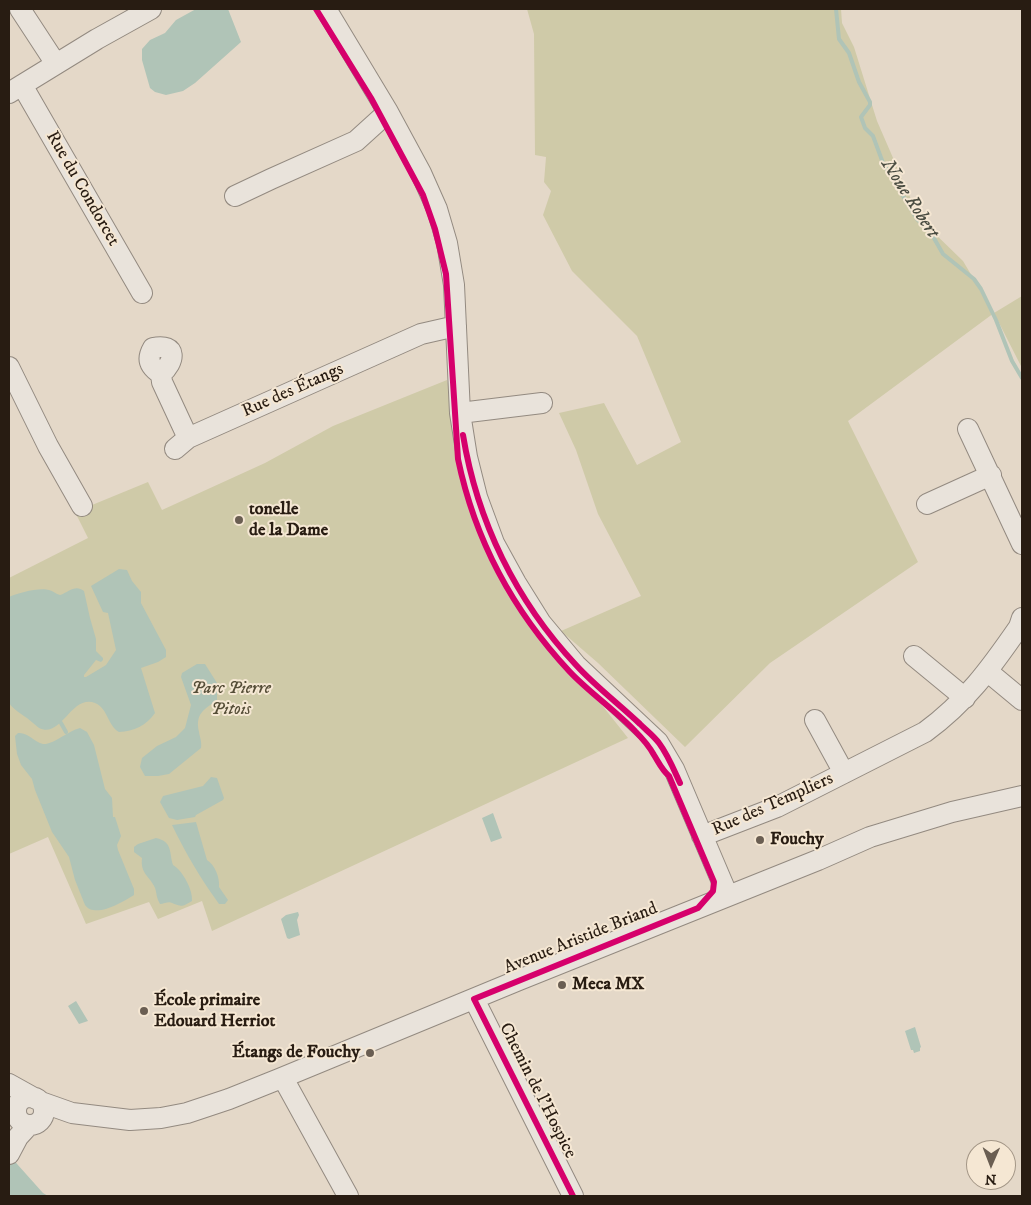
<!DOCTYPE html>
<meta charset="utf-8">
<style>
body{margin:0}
#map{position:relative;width:1031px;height:1205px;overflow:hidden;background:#e4d8c8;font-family:"IM FELL DW Pica",serif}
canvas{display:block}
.frame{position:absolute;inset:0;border:10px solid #281c12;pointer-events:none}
.north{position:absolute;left:966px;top:1140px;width:50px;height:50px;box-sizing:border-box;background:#f5e7d3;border:1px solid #a39686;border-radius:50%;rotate:181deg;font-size:14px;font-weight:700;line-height:20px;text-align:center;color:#281c12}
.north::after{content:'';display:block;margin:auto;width:18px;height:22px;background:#6a5e52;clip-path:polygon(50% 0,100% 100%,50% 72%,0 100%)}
</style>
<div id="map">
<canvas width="1031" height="1205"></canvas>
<div class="frame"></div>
<div class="north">N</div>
</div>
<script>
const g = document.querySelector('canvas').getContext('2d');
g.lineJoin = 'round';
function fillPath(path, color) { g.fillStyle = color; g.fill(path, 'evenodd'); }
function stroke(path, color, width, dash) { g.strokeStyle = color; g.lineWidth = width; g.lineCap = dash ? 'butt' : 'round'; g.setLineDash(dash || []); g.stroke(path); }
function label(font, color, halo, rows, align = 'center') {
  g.font = font + ' "IM FELL DW Pica",serif'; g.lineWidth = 4; g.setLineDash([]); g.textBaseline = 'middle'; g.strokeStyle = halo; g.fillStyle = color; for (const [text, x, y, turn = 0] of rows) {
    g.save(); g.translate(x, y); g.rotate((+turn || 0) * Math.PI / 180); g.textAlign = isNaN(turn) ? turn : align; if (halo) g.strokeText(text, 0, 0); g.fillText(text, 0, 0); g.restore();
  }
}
const green = new Path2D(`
 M 527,9 L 841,9 L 842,23 L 854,47 L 877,121 L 910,197 L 926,225 L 963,261 L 994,313 L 1022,296 L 1022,368 L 994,313 L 848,421 L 918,562 L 770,663 L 685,747 L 598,663 L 561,631 L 641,596 L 598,514 L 576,450 L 559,413 L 604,403 L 637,465 L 681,442 L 637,336 L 572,271 L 543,215 L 551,191 L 544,182 L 546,157 L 535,155 L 534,34 Z
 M 447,380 L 490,555 L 510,597 L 536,634 L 568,674 L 601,704 L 628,738 L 212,931 L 202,901 L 158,919 L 149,902 L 86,924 L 48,837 L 9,854 L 9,578 L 88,538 L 75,512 L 148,482 L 162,510 L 265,463 L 333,426 Z`);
const water = new Path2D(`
 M 196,9 L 228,9 L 241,42 L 195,83 L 183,91 L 166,95 L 155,92 L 150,88 L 142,60 L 142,49 L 150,40 L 165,33 L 176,20 Z
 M 119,569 L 127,570 L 132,581 L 141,592 L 141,603 L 166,650 L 166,657 L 158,662 L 141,668 L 155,713 C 146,726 134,731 119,732 C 108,726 107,707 95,703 C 71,694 62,739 39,728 C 35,725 31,721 27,718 C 21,714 13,709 9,703 L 9,597 C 17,593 40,587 49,590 C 53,591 56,594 60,595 C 69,592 75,584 84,591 L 90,618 L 96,639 L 96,651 L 103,658 L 103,660 L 101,662 L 96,660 L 84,675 L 84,677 L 86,677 L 106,665 L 116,650 L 108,613 L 103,612 L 91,586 Z
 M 197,664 L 205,664 L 217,683 L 217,700 C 204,710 195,713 199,732 C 200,738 202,742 201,748 L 169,774 L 158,776 L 145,776 L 140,767 L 142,758 L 157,746 L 176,737 L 185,728 L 191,705 L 181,677 L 182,673 Z
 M 80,728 L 87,732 L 94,745 L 105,789 L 112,798 L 113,817 L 115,817 L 121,836 L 117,845 L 118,850 L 134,889 L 134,895 C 123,902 95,919 85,905 L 75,880 L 69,857 L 52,832 L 35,790 L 32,779 L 21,765 L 17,754 L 15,736 L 18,733 C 28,732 34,742 43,744 C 53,745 68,731 80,728 Z
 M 211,777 L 217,778 L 224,798 L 223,800 L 196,815 L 195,817 L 177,820 L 169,818 L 160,802 L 163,796 L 203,786 Z
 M 493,813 L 502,838 L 491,842 L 482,818 Z
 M 196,822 L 207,860 C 215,865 220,878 219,887 L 228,900 L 225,904 L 219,904 C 201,879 186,854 172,825 Z
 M 156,838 C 173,842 169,852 173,865 C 183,871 193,890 192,901 C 181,907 183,907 172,903 C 169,901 164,904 160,904 C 156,897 157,894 155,888 C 150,876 140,874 142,858 L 134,852 L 134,847 L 138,844 Z
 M 298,912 L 299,915 L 297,920 L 300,935 L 289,939 L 287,938 L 281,919 L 286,915 Z
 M 76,1001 L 88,1021 L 79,1024 L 68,1006 Z
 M 915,1027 L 921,1047 L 920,1048 L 920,1051 L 914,1053 L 913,1050 L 911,1050 L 905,1031 Z
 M 9,1155 L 43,1193 L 48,1196 L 9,1196 Z`);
const stream = new Path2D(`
 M 836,9 L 839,39 L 849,53 L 859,82 L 870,102 L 870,105 L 861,117 L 865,128 L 873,136 L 883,163 L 917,219 L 931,233 L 943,254 L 974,279 L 981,289 L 996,320 L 1012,361 L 1022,378
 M 61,723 L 66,732`);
const minor = new Path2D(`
 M 20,9 L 56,64
 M 326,9 L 388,112 L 421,173 L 437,209 L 447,243 L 454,285 L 460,413 L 467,457 L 477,497 L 494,543 L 516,583 L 541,623 L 576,665 L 658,742 L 674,769 L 728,896
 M 22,85 L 142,293
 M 9,93 L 97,39 L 151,9
 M 235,196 L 271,179 L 356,141 L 388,112
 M 9,367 L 48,446 L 82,506
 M 161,374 C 150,367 146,360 153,348 C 178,343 175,362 161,374 L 162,382 L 188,438 L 421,334 L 456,326
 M 460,413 L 542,403
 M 968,429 L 1022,544
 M 175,449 L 188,438
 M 927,504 L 991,475
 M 914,656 L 965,698
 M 987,671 L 1022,700
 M 815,720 L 844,773
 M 702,836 L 777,807 L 925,732 C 966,702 990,669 1019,627 L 1022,618
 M 474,999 L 573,1196
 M 283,1078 L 348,1196
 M 9,1084 L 36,1099
 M16 1111a14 14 0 1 1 28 0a14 14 0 1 1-28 0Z
 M 41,1102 L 72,1113 L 130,1120 L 161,1118 L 187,1113 L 229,1099 L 279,1079 L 519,980 L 818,860 L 870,837 L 952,812 L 1022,796
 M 9,1154 L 18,1137 L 29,1125`);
const cycleway = new Path2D(`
 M 316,9 L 371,98 L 423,195 L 435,229 L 446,274 L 458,459 C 475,541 513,611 570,672 C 590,693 615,710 635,731 C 642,738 649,746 654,755 C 659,763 662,770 669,776 L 714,882 L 713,891 L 698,908 L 474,999 L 573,1196
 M 463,435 C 477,521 516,601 576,665 C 595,686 619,704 640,724 C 646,730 654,736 659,743 C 668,755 674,770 680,783`);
const markers = [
 [239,520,5,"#6a5e52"],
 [760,840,5,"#6a5e52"],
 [562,985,5,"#6a5e52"],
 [144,1011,5,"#6a5e52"],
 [370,1053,5,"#6a5e52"]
];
const streetNames = [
 ["Rue du Condorcet",82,189,60],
 ["Rue des Étangs",293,391,-24],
 ["Rue des Templiers",773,805,-24],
 ["Avenue Aristide Briand",581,939,-22],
 ["Chemin de l'Hospice",537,1091,63]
];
const poiNames = [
 ["tonelle",249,510],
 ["de la Dame",249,531],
 ["Fouchy",770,840],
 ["Meca MX",572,985],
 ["École primaire",154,1001],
 ["Edouard Herriot",154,1022],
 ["Étangs de Fouchy",360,1053,"right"]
];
const parkNames = [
 ["Parc Pierre",231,689],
 ["Pitois",231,710]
];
const waterNames = [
 ["Noue Robert",909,199,57]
];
fillPath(green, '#cfcaa8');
fillPath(water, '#b0c4b7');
stroke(stream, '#b0c4b7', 4);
stroke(minor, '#938a80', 22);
stroke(minor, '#e9e3db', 20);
stroke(cycleway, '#d6006c', 6);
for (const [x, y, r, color] of markers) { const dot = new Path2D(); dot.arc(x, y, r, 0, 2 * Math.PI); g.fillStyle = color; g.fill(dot); stroke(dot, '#f5e7d3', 2); }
label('18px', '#281c12', '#f5e7d3', streetNames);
label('bold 18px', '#281c12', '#f5e7d3', poiNames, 'left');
label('italic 18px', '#554d37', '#f5e7d3', parkNames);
label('italic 19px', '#4a4c41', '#f5e7d3', waterNames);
</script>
